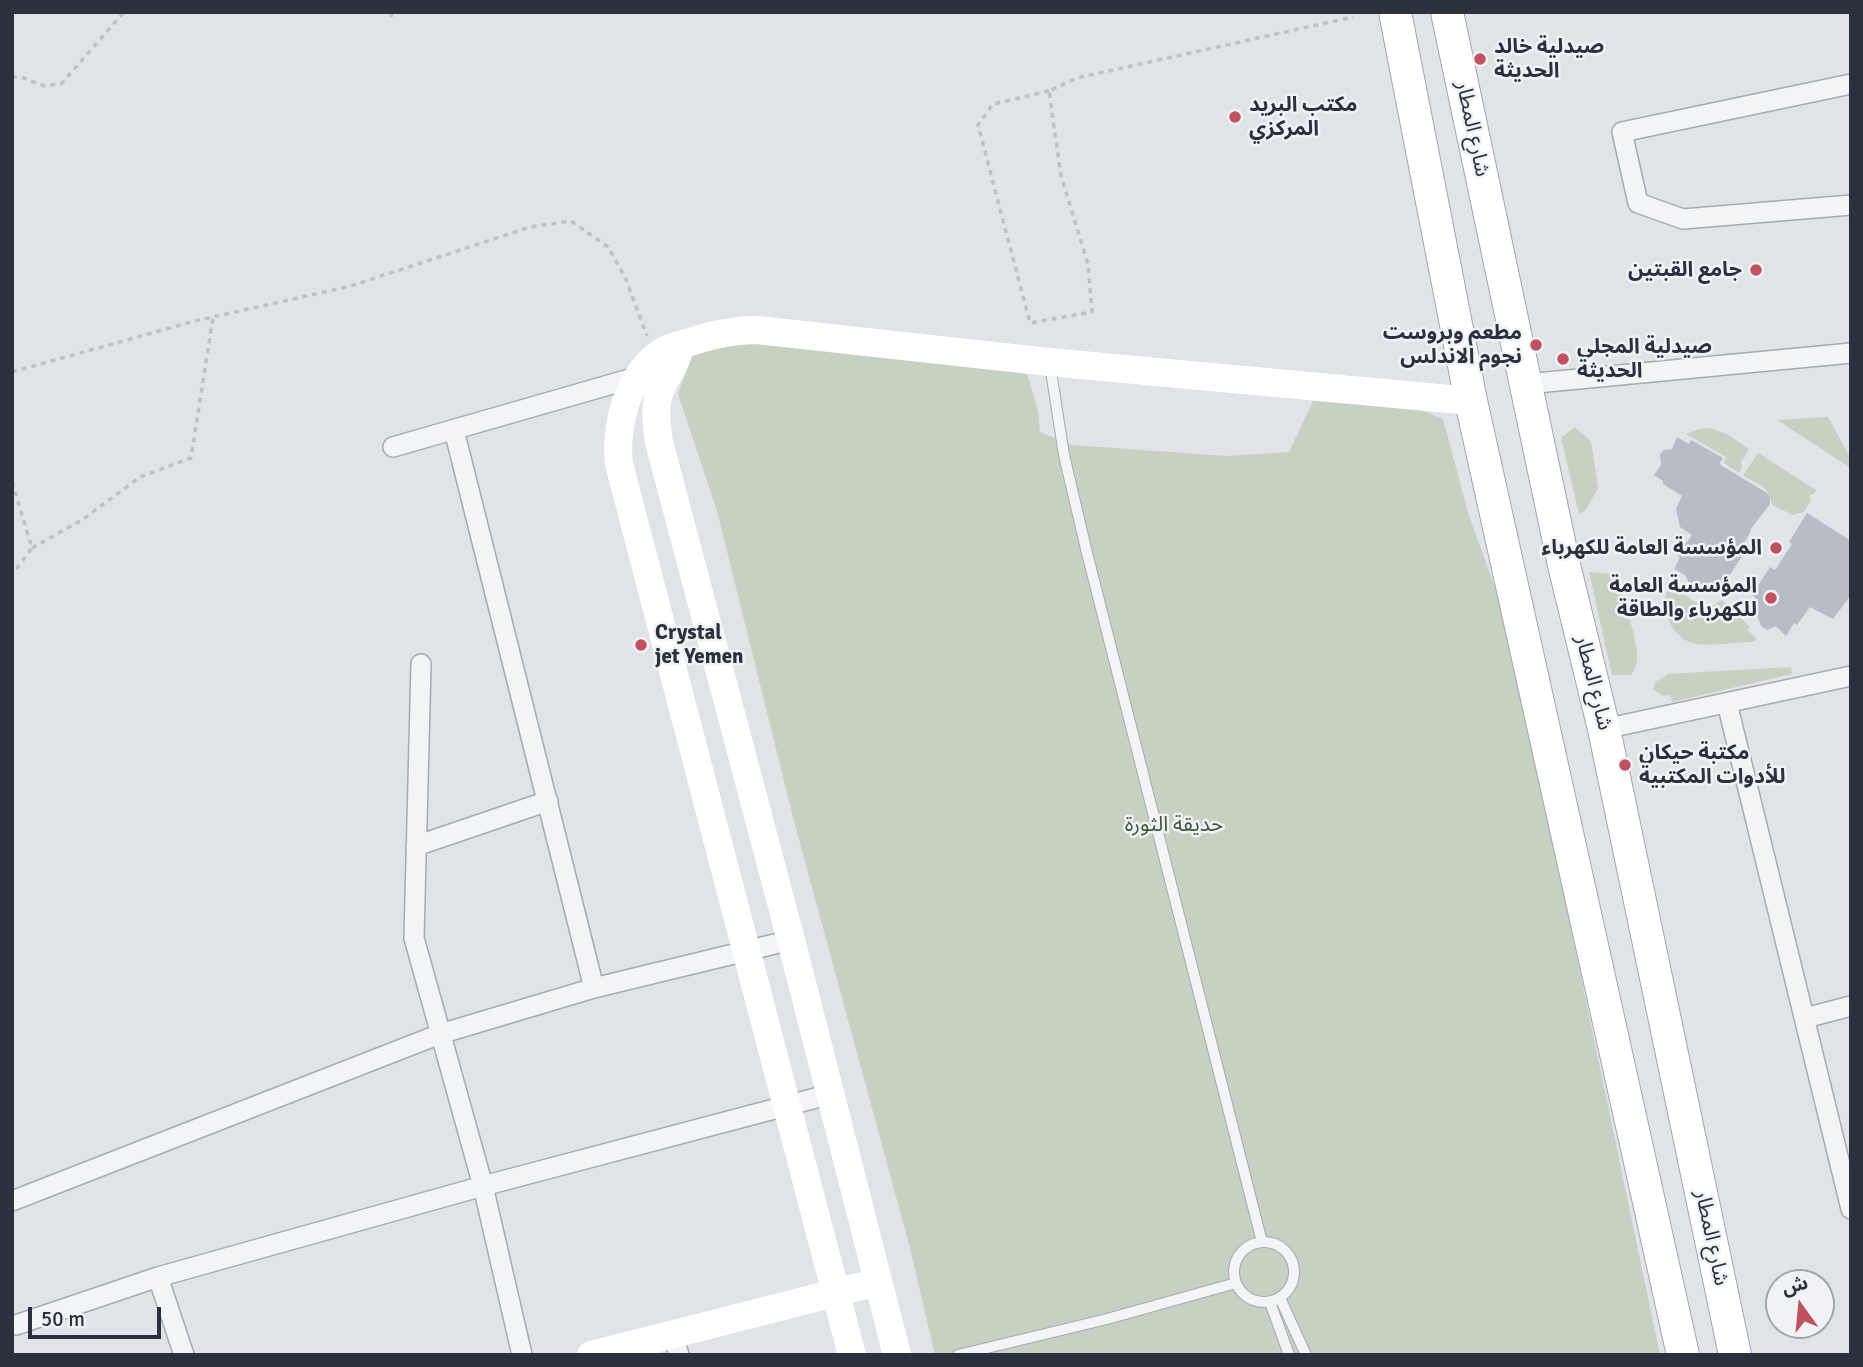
<!DOCTYPE html>
<meta charset="utf-8">
<style>
body{margin:0}
#map{position:relative;width:1863px;height:1367px;overflow:hidden;background:#e0e3e8;font-family:Signika,"Noto Sans Arabic",sans-serif}
canvas{display:block}
.frame{position:absolute;inset:0;border:14px solid #2b313d;pointer-events:none}
.north{position:absolute;left:1765px;top:1269px;width:70px;height:70px;box-sizing:border-box;background:#f0f2f5;border:2px solid #a1a5ab;border-radius:50%;rotate:345deg;font-size:19px;font-weight:700;line-height:28px;text-align:center;color:#2b313d}
.north::after{content:'';display:block;margin:auto;width:24px;height:32px;background:#c05260;clip-path:polygon(50% 0,100% 100%,50% 72%,0 100%)}
.scale{position:absolute;left:28px;top:1307px;width:133px;height:32px;box-sizing:border-box;border:4px solid #2b313d;border-top:0;padding-left:9px;font-size:21px;line-height:24px;white-space:nowrap;color:#2b313d;-webkit-text-stroke:5px #f0f2f5;paint-order:stroke}
</style>
<div id="map">
<canvas width="1863" height="1367"></canvas>
<div class="frame"></div>
<div class="north">ش</div>
<div class="scale">50 m</div>
</div>
<script>
const g = document.querySelector('canvas').getContext('2d');
g.lineJoin = 'round';
function fillPath(path, color) { g.fillStyle = color; g.fill(path, 'evenodd'); }
function stroke(path, color, width, dash) { g.strokeStyle = color; g.lineWidth = width; g.lineCap = dash ? 'butt' : 'round'; g.setLineDash(dash || []); g.stroke(path); }
function label(font, color, halo, rows, align = 'center') {
  g.font = font + ' Signika,"Noto Sans Arabic",sans-serif'; g.lineWidth = 5; g.setLineDash([]); g.textBaseline = 'middle'; g.strokeStyle = halo; g.fillStyle = color; for (const [text, x, y, turn = 0] of rows) {
    g.save(); g.translate(x, y); g.rotate((+turn || 0) * Math.PI / 180); g.textAlign = isNaN(turn) ? turn : align; if (halo) g.strokeText(text, 0, 0); g.fillText(text, 0, 0); g.restore();
  }
}
const green = new Path2D(`
 M 733,342 L 1001,365 L 1027,374 L 1038,410 L 1040,432 L 1072,445 L 1226,456 L 1289,452 L 1313,401 L 1409,405 L 1443,419 L 1469,516 L 1496,590 L 1552,838 L 1660,1355 L 935,1355 L 910,1248 L 794,821 L 717,511 L 678,394 L 693,354 Z
 M 1828,417 L 1851,459 L 1851,468 L 1777,420 Z
 M 1575,427 L 1591,441 L 1598,488 L 1586,510 L 1579,514 L 1561,438 Z
 M 1710,428 L 1727,434 L 1749,449 L 1741,462 L 1742,468 L 1739,473 L 1724,463 L 1726,457 L 1686,434 L 1699,429 Z
 M 1758,453 L 1816,490 L 1814,494 L 1809,495 L 1811,500 L 1804,512 L 1793,515 L 1772,505 C 1770,487 1757,483 1743,476 Z
 M 1589,572 L 1615,574 C 1622,592 1638,640 1637,660 C 1637,665 1634,670 1631,675 L 1612,675 Z
 M 1669,584 L 1701,606 L 1710,608 L 1722,600 L 1750,627 L 1747,630 L 1757,639 L 1752,642 C 1736,642 1707,647 1692,643 C 1675,638 1663,616 1665,599 C 1665,594 1668,589 1669,584 Z
 M 1791,667 L 1792,674 L 1672,702 L 1670,695 L 1663,696 L 1653,689 L 1655,682 L 1669,674 Z`);
const building = new Path2D(`
 M 1677,437 L 1689,444 L 1691,440 L 1723,458 L 1719,464 L 1767,493 L 1770,497 L 1770,504 L 1750,530 L 1751,531 L 1740,550 L 1744,553 L 1724,584 L 1721,583 L 1712,592 L 1702,585 L 1692,589 L 1685,575 L 1674,569 L 1680,557 L 1678,555 L 1692,535 L 1680,527 L 1676,509 L 1682,496 L 1663,484 L 1663,481 L 1654,475 L 1661,465 L 1660,454 L 1664,450 L 1672,449 Z
 M 1807,513 L 1851,541 L 1851,595 L 1833,619 L 1810,607 L 1797,625 L 1794,623 L 1786,636 L 1776,626 L 1767,630 L 1761,626 L 1756,612 L 1749,607 L 1755,597 L 1752,595 L 1770,567 L 1775,570 L 1792,544 L 1789,542 Z`);
const path = new Path2D(`
 M 391,12 L 392,17
 M 12,77 L 21,77 L 44,86 L 62,83 L 124,12
 M 1049,91 L 993,104 L 978,125 L 1030,323 L 1092,312 L 1088,264 L 1061,176 L 1049,91 L 1077,78 L 1353,17
 M 12,372 L 195,321 L 351,286 L 530,227 L 571,221 L 608,247 L 625,277 L 647,336
 M 12,482 L 32,548 L 17,568 L 12,570
 M 32,548 L 82,520 L 140,477 L 191,458 L 213,317`);
const lane = new Path2D(`
 M 1050,365 L 1064,455 L 1087,553 L 1262,1242
 M1234 1272a30 30 0 1 1 60 0a30 30 0 1 1-60 0Z
 M 1280,1298 L 1306,1355
 M 1270,1302 L 1289,1355
 M 958,1355 L 1107,1319 L 1236,1283`);
const street = new Path2D(`
 M 1851,84 L 1622,132 L 1638,203 L 1683,219 L 1851,205
 M 1526,384 L 1851,353
 M 454,430 L 594,988
 M 393,447 L 640,376
 M 421,664 L 414,938 L 483,1186 L 522,1355
 M 1727,703 L 1851,1209
 M 1604,729 L 1851,676
 M 416,846 L 548,801
 M 1805,1018 L 1851,1006
 M 12,1201 L 440,1034 L 594,988 L 791,940
 M 158,1277 L 184,1355
 M 16,1325 L 158,1277 L 483,1186 L 831,1094
 M 673,1334 L 679,1355`);
const secondary = new Path2D(`
 M 680,345 C 678,360 669,372 662,386 C 654,403 656,423 659,442 L 791,940 L 897,1355
 M 591,1355 L 878,1282
 M 852,1355 L 619,464 C 615,426 627,375 662,352 C 670,347 678,345 687,343 C 711,335 732,330 757,330 L 1049,362 L 1471,401`);
const primary = new Path2D(`
 M 1395,12 L 1471,401 L 1683,1355
 M 1447,12 L 1564,565 L 1604,729 L 1735,1355`);
const markers = [
 [1480,59,7,"#c05260"],
 [1235,117,7,"#c05260"],
 [1756,270,7,"#c05260"],
 [1536,345,7,"#c05260"],
 [1563,359,7,"#c05260"],
 [1776,548,7,"#c05260"],
 [1771,598,7,"#c05260"],
 [641,645,7,"#c05260"],
 [1625,765,7,"#c05260"]
];
const poiNames = [
 ["صيدلية خالد",1494,47],
 ["الحديثة",1494,71],
 ["مكتب البريد",1249,105],
 ["المركزي",1249,129],
 ["جامع القبتين",1742,270,"right"],
 ["مطعم وبروست",1522,333,"right"],
 ["نجوم الاندلس",1522,357,"right"],
 ["صيدلية المجلي",1577,347],
 ["الحديثة",1577,371],
 ["المؤسسة العامة للكهرباء",1762,548,"right"],
 ["المؤسسة العامة",1757,586,"right"],
 ["للكهرباء والطاقة",1757,610,"right"],
 ["Crystal",655,633],
 ["jet Yemen",655,657],
 ["مكتبة حيكان",1639,753],
 ["للأدوات المكتبية",1639,777]
];
const streetNames = [
 ["شارع المطار",1472,129,78],
 ["شارع المطار",1593,683,76],
 ["شارع المطار",1711,1238,78]
];
const parkNames = [
 ["حديقة الثورة",1174,825]
];
fillPath(green, '#c6d1c2');
fillPath(building, '#b8bcc4');
stroke(lane, '#a6aab1', 12);
stroke(street, '#a6aab1', 22);
stroke(primary, '#a1a7b2', 34);
stroke(path, '#bfc1c6', 3.5, [5, 5]);
stroke(lane, '#f3f4f6', 10);
stroke(street, '#f3f4f6', 19);
stroke(secondary, '#fff', 28);
stroke(primary, '#fff', 32);
for (const [x, y, r, color] of markers) { const dot = new Path2D(); dot.arc(x, y, r, 0, 2 * Math.PI); g.fillStyle = color; g.fill(dot); stroke(dot, '#f0f2f5', 2.5); }
label('bold 21px', '#2b313d', '#f0f2f5', poiNames, 'left');
label('21px', '#2b313d', '#f0f2f5', streetNames);
label('21px', '#3e5839', '#f0f2f5', parkNames);
</script>
